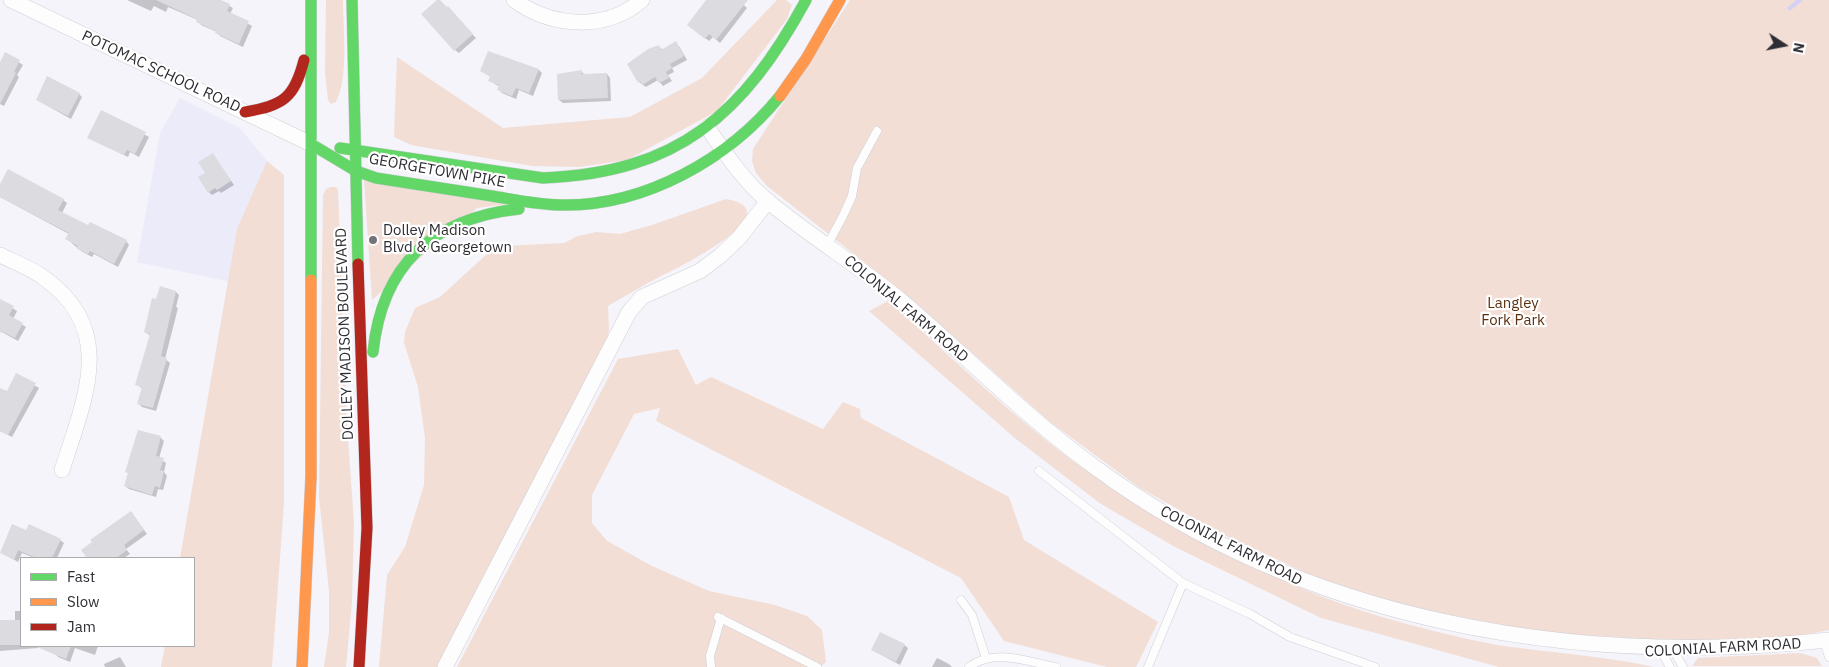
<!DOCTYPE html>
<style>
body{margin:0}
#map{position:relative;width:1829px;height:667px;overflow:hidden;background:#f4f4fa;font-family:"IBM Plex Sans",sans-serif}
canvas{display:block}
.legend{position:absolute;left:20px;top:557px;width:175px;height:90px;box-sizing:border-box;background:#fff;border:1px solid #ababad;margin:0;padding:6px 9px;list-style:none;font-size:15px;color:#2e2d33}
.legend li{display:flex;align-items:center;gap:10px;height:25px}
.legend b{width:25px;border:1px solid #ababad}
.north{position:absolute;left:1759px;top:20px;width:50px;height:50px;-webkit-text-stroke:4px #fff;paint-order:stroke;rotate:101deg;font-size:14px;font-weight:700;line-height:20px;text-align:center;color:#2e2d33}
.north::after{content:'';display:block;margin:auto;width:18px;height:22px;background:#2e2d33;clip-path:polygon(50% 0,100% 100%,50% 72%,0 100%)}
</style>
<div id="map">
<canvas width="1829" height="667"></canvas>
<ul class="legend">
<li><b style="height:6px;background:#63d668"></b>Fast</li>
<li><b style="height:6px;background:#ff974d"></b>Slow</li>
<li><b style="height:6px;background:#b3261e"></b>Jam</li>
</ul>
<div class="north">N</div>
</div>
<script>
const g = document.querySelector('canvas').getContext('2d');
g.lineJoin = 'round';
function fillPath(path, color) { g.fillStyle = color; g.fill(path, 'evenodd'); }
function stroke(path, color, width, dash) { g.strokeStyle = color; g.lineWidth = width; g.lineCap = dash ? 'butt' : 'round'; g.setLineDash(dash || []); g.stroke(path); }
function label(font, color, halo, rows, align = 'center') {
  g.font = font + ' "IBM Plex Sans",sans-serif'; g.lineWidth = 4.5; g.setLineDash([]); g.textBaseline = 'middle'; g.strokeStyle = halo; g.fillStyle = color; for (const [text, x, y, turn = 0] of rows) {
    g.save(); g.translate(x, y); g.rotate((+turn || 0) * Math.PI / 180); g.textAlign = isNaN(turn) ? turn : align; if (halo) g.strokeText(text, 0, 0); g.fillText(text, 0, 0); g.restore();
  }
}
const built = new Path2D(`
 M 180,98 L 240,128 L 267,161 L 245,285 L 137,262 L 160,133 Z`);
const green = new Path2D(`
 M 326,0 L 343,0 C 343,29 349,76 336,102 L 331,104 L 328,100 L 325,72 Z
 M 777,0 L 786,0 L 792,5 L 787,19 L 717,111 L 627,160 L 579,167 L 532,166 L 411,145 L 394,137 L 397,57 L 503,128 L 630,117 L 702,78 Z
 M 850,0 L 1829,0 L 1829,630 L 1783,639 L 1741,641 L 1573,639 L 1430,614 L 1315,577 L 1222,534 L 1140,488 L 1050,422 L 914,301 L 767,186 L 756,173 L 752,161 L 753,149 Z
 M 267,161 L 284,175 L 284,503 L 272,667 L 161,667 L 165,646 L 194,646 L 194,558 L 180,558 L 237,229 Z
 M 364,179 L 508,204 L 477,208 L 372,300 Z
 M 331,187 L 336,187 L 338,190 L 347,425 L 354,523 L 352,601 L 346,667 L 324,667 L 329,633 L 329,591 L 319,497 L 323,195 L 326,189 Z
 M 726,199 C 795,211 674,270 659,277 C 642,286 625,296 608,306 L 609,330 L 606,341 L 441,667 L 379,667 L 387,575 L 405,547 L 424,485 L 425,438 L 418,387 L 404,343 L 405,332 L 415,308 L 440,297 L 488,253 L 502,246 L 564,243 L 578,236 L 596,232 L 620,234 L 652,225 Z
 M 888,301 C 952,357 1014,419 1083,468 C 1187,542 1306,600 1430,630 C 1459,637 1490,645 1520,648 C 1565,654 1609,657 1654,667 L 1499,667 L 1321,618 L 1175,547 L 1101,504 L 1016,439 L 869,311 Z
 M 678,349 L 696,385 L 711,377 L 823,429 L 843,402 L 860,409 L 861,418 L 1009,497 L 1024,540 L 1158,622 L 1136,667 L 1107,667 L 1004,641 L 961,578 L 656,421 L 660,408 L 634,414 L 592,495 L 592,523 L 607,541 L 652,566 L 709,591 L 775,605 L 807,616 L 822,630 L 826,662 L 820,667 L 457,667 L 618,359 Z
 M 1800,653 L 1817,658 L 1822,666 L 1692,666 L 1698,658 Z`);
const shadow = new Path2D(`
 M 127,0 L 218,0 L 233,8 L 230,14 L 252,26 L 243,47 L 220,36 L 217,32 L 201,25 L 198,20 L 168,7 L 166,12 L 154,6 L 151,11 Z
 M 439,0 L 476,38 L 459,53 L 455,50 Z
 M 708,0 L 738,0 L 747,8 L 720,43 L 713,37 L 709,41 L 692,28 Z
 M 658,46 L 663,50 L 679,46 L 687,60 L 672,68 L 674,72 L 668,75 L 672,81 L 663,86 L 658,80 L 646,87 L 639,82 Z
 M 6,54 L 23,65 L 17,75 L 19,77 L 4,106 L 0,104 L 0,64 Z
 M 539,70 L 542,73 L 533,96 L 519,90 L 516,99 L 502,93 L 499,90 L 500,87 L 490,81 L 491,77 L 481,71 Z
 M 582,72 L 585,75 L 607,74 L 610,78 L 611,101 L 563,103 L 559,100 Z
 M 79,94 L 82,97 L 71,119 L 37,100 Z
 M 102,111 L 149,137 L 139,157 L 130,152 L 128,157 L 88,138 Z
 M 213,155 L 234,185 L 221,193 L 219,191 L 212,195 L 209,192 L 207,173 Z
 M 0,187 L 63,200 L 67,203 L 62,213 L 88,227 L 126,241 L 129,245 L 118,267 L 94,254 L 92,257 L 81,251 L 67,239 L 69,234 L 0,197 Z
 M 176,292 L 179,295 L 176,307 L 178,308 L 165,359 L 170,363 L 156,411 L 142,407 L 139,404 L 143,389 L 136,384 L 151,336 L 145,332 L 157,301 Z
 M 0,300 L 17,311 L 13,319 L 26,327 L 18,341 L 0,331 Z
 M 16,375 L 39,388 L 12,437 L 0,431 L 0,396 L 7,393 Z
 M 139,431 L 161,438 L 164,441 L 159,458 L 166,463 L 164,472 L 167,476 L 163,490 L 158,489 L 156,497 L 129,489 L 125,486 Z
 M 134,516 L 147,534 L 126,549 L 130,554 L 124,558 L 88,558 L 82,550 Z
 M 27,532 L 60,540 L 64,543 L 57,558 L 34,558 L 22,553 L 18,562 L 1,552 Z
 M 15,611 L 21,611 L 21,646 L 38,646 L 38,648 L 0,651 L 0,621 L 15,622 Z
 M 904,645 L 908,648 L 900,665 L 872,650 Z
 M 49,646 L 98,646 L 95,655 L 75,648 L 70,662 L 58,657 Z
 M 120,657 L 126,667 L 105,667 L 104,664 Z
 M 937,658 L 949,664 L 952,667 L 932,667 Z`);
const stream = new Path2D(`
 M 1790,8 L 1800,0`);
const building = new Path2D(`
 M 156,0 L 221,0 L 230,4 L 227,11 L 249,21 L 239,44 L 215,33 L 216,31 L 196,22 L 197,19 Z
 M 437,0 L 440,0 L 447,7 L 448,6 L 473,34 L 454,51 L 421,14 Z
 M 706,0 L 748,0 L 716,40 L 709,34 L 705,39 L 687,25 Z
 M 676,41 L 684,56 L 670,64 L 672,68 L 666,72 L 669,78 L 659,83 L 655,77 L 642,85 L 640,81 L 638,83 L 627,64 L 648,49 L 659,45 L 661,50 Z
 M 488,51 L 539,69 L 529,93 L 516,88 L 512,96 L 497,90 L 499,85 L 488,81 L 490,76 L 480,71 Z
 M 5,52 L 20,60 L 14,72 L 16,73 L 0,104 L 0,62 Z
 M 582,70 L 582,74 L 607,73 L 608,98 L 558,100 L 557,74 Z
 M 47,76 L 80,93 L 68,116 L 36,100 Z
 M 101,110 L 146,132 L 135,154 L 127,150 L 124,155 L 87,138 Z
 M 213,153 L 231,181 L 217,190 L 215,188 L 208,193 L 198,177 L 205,173 L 198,162 Z
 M 8,169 L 64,199 L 58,210 L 88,225 L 90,222 L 127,240 L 114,264 L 90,251 L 88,254 L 76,248 L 78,246 L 65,239 L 69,233 L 0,197 L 0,184 Z
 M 160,286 L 176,291 L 161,356 L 167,358 L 153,408 L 137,404 L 142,387 L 135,385 L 150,334 L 144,332 L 152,298 L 156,299 Z
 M 0,299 L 14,306 L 9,315 L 23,323 L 15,338 L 1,331 L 0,334 Z
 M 16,373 L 36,383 L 8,435 L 0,431 L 0,388 L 7,391 Z
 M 138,430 L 161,436 L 156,456 L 164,458 L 160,470 L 164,471 L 160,488 L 155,486 L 152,495 L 124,486 L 128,473 L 125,472 Z
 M 131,511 L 144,530 L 124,545 L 127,550 L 116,558 L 87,558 L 81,550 L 92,542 L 90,540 Z
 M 12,524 L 26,530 L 29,524 L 61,539 L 52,558 L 36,558 L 18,550 L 14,560 L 0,553 Z
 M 0,620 L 21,620 L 21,645 L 0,645 Z
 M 880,632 L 905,644 L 896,662 L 871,650 Z
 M 34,646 L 71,646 L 66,659 Z`);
const lane = new Path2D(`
 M 828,244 L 843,216 L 852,196 L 857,168 L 877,131
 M 1039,471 L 1183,583 L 1250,614 L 1290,637 L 1375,667
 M 961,600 L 972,615 L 986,658
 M 718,617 L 817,667
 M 1824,641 L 1829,657
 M 1662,653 L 1670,667
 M 1675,653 L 1683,667
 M 711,667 L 710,656 L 721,618
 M 969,667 C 993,648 1029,662 1056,667
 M 1148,667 L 1183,583`);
const street = new Path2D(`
 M 11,0 L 311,144
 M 514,0 C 551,27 605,32 642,0
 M 707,127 C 725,153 744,182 769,202 C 812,238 861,267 904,303 C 968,358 1027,418 1096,468 C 1306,622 1573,667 1829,640
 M 0,255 C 14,262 31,268 44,278 C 118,330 84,400 62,470
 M 445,667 L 629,312 L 642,297 L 700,271 L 720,256 L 739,238 L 768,201`);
const fast = new Path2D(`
 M 311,0 L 311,280
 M 352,0 L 358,264
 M 311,144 L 356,171 L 376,178 C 415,184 453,190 492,196 C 516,200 539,205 563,205 C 645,206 729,159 780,96
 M 340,148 L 543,178 C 678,173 744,114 806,0
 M 373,352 C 382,265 433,218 519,209`);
const slow = new Path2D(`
 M 780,96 L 806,59 L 840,0
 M 302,667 L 311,477 L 311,280`);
const jam = new Path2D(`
 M 245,112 C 283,105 294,99 304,60
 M 358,264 L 367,528 L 359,667`);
const markers = [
 [373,240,5,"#737379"]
];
const streetNames = [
 ["POTOMAC SCHOOL ROAD",161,72,25],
 ["GEORGETOWN PIKE",437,171,10],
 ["COLONIAL FARM ROAD",906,309,40],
 ["DOLLEY MADISON BOULEVARD",345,334,-92],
 ["COLONIAL FARM ROAD",1231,546,27],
 ["COLONIAL FARM ROAD",1723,648,-3]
];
const poiNames = [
 ["Dolley Madison",383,231],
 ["Blvd & Georgetown",383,248]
];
const parkNames = [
 ["Langley",1513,304],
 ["Fork Park",1513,321]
];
fillPath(built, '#ecebfa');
fillPath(green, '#f2ded5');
fillPath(shadow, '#0003');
stroke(stream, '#d5d0f4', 4.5);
fillPath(building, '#dbdbe0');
stroke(lane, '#cfcfd5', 9);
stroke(street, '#cfcfd5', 16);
stroke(fast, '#cfcfd5', 12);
stroke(slow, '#cfcfd5', 12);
stroke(jam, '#cfcfd5', 12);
stroke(lane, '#fdfdfe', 8);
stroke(street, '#fdfdfe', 15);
stroke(fast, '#63d668', 11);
stroke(slow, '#ff974d', 11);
stroke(jam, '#b3261e', 11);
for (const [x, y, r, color] of markers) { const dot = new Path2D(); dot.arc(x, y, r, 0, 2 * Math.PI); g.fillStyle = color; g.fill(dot); stroke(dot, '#fff', 2); }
label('15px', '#2e2d33', '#fff', streetNames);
label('15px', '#2e2d33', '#fff', poiNames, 'left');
label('15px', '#5d3010', '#fff', parkNames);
</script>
